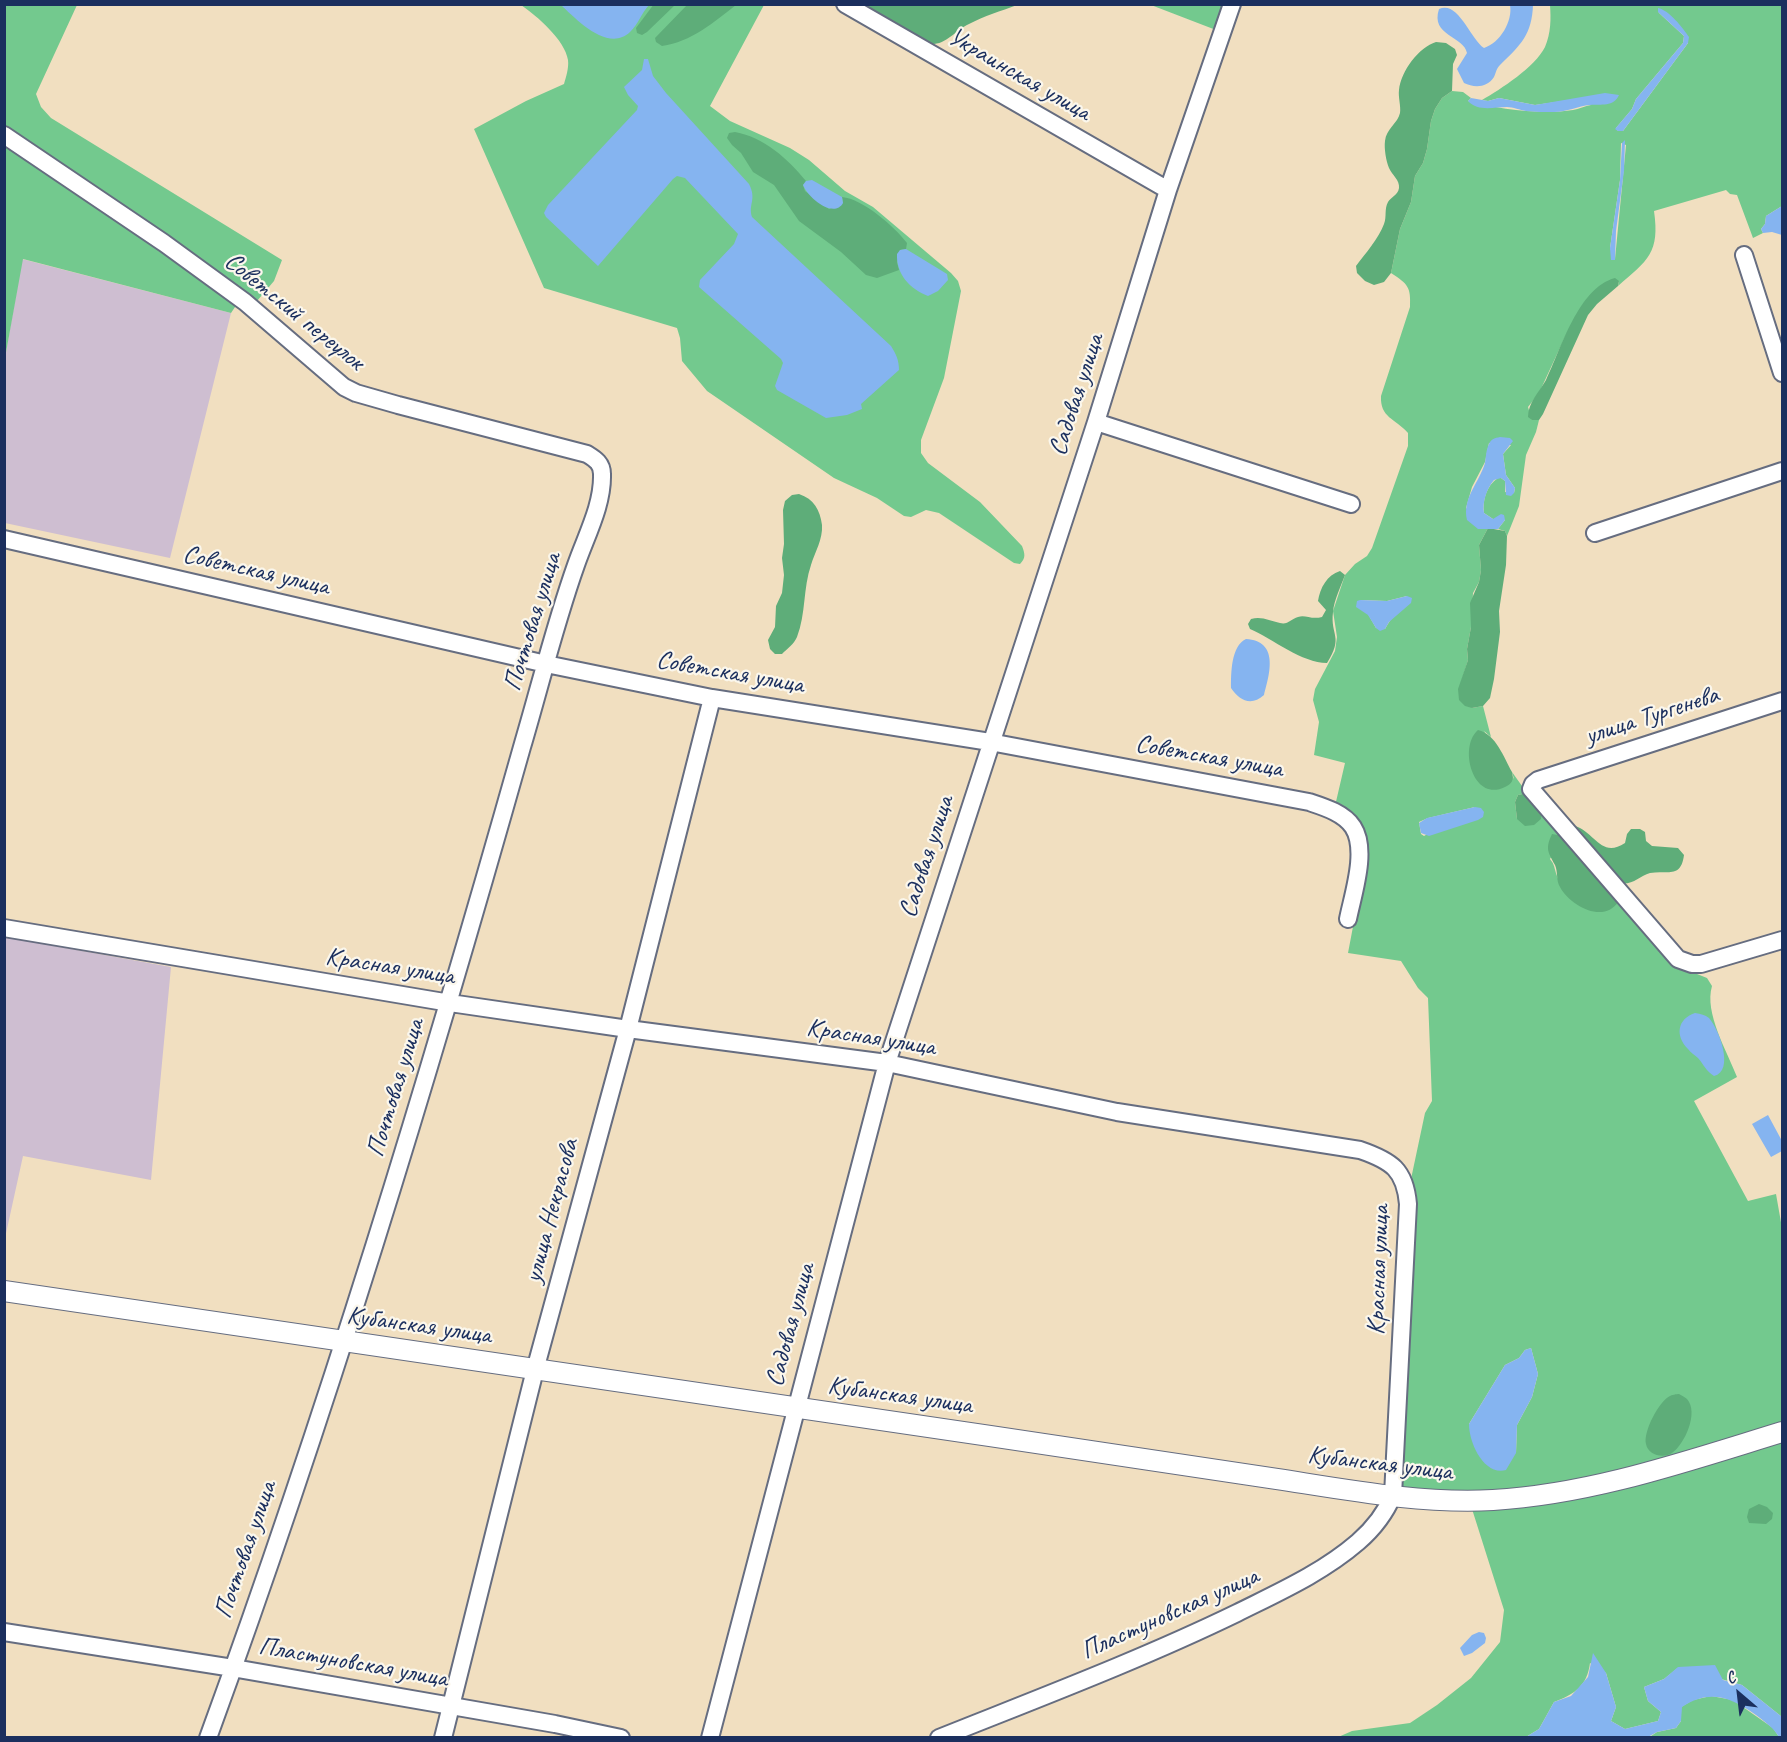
<!DOCTYPE html>
<meta charset="utf-8">
<style>
body{margin:0}
#map{position:relative;width:1787px;height:1742px;overflow:hidden;background:#f1dfc0;font-family:Caveat,sans-serif}
canvas{display:block}
.frame{position:absolute;inset:0;border:6px solid #1b2f5e;pointer-events:none}
.north{position:absolute;left:1709px;top:1664px;width:60px;height:60px;-webkit-text-stroke:4px #fbf7ec;paint-order:stroke;rotate:332deg;font-size:16px;font-weight:700;line-height:24px;text-align:center;color:#1b2f5e}
.north::after{content:'';display:block;margin:auto;width:21px;height:27px;background:#1b2f5e;clip-path:polygon(50% 0,100% 100%,50% 72%,0 100%)}
</style>
<div id="map">
<canvas width="1787" height="1742"></canvas>
<div class="frame"></div>
<div class="north">С</div>
</div>
<script>
const g = document.querySelector('canvas').getContext('2d');
g.lineJoin = 'round';
function fillPath(path, color) { g.fillStyle = color; g.fill(path, 'evenodd'); }
function stroke(path, color, width, dash) { g.strokeStyle = color; g.lineWidth = width; g.lineCap = dash ? 'butt' : 'round'; g.setLineDash(dash || []); g.stroke(path); }
function label(font, color, halo, rows, align = 'center') {
  g.font = font + ' Caveat,sans-serif'; g.lineWidth = 4.5; g.setLineDash([]); g.textBaseline = 'middle'; g.strokeStyle = halo; g.fillStyle = color; for (const [text, x, y, turn = 0] of rows) {
    g.save(); g.translate(x, y); g.rotate((+turn || 0) * Math.PI / 180); g.textAlign = isNaN(turn) ? turn : align; if (halo) g.strokeText(text, 0, 0); g.fillText(text, 0, 0); g.restore();
  }
}
const industrial = new Path2D(`
 M 22,259 L 231,313 L 170,558 L 5,523 L 5,358 Z
 M 5,937 L 171,967 L 151,1180 L 23,1156 L 5,1238 Z`);
const green = new Path2D(`
 M 4,5 L 77,5 L 36,94 L 41,107 L 51,118 L 282,260 L 274,281 L 257,301 L 202,261 L 5,128 Z
 M 521,5 L 764,5 L 710,106 L 730,121 L 790,148 L 809,160 L 845,191 L 873,207 L 951,273 L 958,281 L 961,291 L 944,378 L 921,440 L 921,453 L 928,463 L 980,502 L 1022,546 C 1025,554 1026,558 1020,564 L 1014,563 L 939,513 L 926,510 L 911,517 L 904,516 L 877,498 L 834,478 L 707,391 L 682,361 L 680,338 L 677,328 L 544,288 L 474,129 L 526,101 L 564,84 C 566,77 569,68 568,60 C 565,40 537,16 521,5 Z
 M 1151,5 L 1225,5 L 1216,30 Z
 M 1550,5 L 1782,5 L 1782,206 L 1766,216 L 1765,224 L 1761,229 L 1763,233 L 1753,238 L 1737,195 L 1730,194 L 1726,190 L 1654,211 C 1660,253 1648,260 1618,286 L 1619,281 L 1584,303 L 1565,337 L 1539,393 L 1528,407 L 1532,420 L 1539,420 L 1536,432 L 1526,455 L 1519,506 L 1507,536 L 1505,531 L 1498,529 L 1505,520 L 1493,519 L 1484,513 C 1482,500 1487,485 1498,478 L 1501,478 L 1505,481 L 1505,492 L 1514,493 L 1515,488 L 1506,475 L 1503,454 L 1511,445 L 1489,443 L 1485,462 L 1472,487 L 1466,508 L 1488,528 L 1479,545 L 1481,570 L 1479,582 L 1473,593 L 1471,627 L 1467,649 L 1468,660 L 1459,689 L 1472,708 L 1483,706 L 1491,737 L 1484,731 L 1514,779 L 1512,772 L 1527,793 L 1518,795 L 1515,802 L 1517,819 L 1542,812 L 1563,836 L 1550,859 C 1555,865 1554,868 1557,876 C 1562,893 1572,902 1588,909 L 1618,902 L 1682,968 L 1707,978 L 1712,986 C 1704,1013 1727,1051 1737,1077 L 1694,1101 L 1748,1201 L 1776,1194 L 1782,1228 L 1782,1425 L 1648,1466 L 1542,1488 L 1450,1494 L 1403,1488 L 1401,1481 L 1417,1203 L 1416,1192 L 1411,1179 L 1425,1113 L 1432,1101 L 1428,998 L 1418,988 L 1401,961 L 1348,953 L 1363,874 L 1364,860 L 1335,806 L 1345,763 L 1314,755 L 1319,722 L 1313,700 L 1315,689 L 1335,651 L 1337,637 L 1333,611 L 1345,575 L 1355,564 L 1367,556 L 1372,548 L 1408,446 L 1408,433 C 1395,418 1380,418 1381,396 L 1410,307 C 1411,287 1408,284 1391,273 L 1400,229 L 1411,202 L 1415,176 L 1423,163 L 1427,149 L 1431,121 L 1435,109 L 1442,98 L 1452,91 L 1463,92 L 1471,98 L 1468,101 C 1498,109 1541,115 1573,110 C 1579,109 1585,106 1591,105 L 1563,101 L 1535,105 L 1499,98 L 1488,101 L 1482,100 C 1501,89 1535,67 1545,47 C 1551,33 1551,19 1550,5 ZM 1658,12 C 1673,20 1684,26 1688,43 L 1623,131 L 1618,131 L 1616,128 L 1632,109 L 1636,99 L 1683,43 L 1684,36 ZM 1621,143 L 1626,145 L 1615,259 L 1610,248 L 1620,180 ZM 1407,596 C 1401,608 1391,617 1385,629 L 1376,628 L 1360,600 L 1387,601 ZM 1475,807 L 1424,836 L 1421,834 L 1419,822 L 1428,818 ZM 1531,1348 L 1538,1374 L 1532,1397 L 1517,1425 L 1516,1453 L 1469,1424 L 1505,1365 L 1519,1358 L 1525,1350 Z
 M 5,142 L 25,154 L 237,304 L 231,313 L 23,259 L 5,358 Z
 M 1782,1441 L 1782,1717 L 1742,1685 L 1679,1667 L 1664,1679 L 1644,1687 L 1648,1701 L 1661,1712 L 1658,1721 L 1625,1729 L 1611,1721 L 1616,1707 L 1606,1673 L 1590,1663 C 1587,1686 1575,1694 1554,1702 L 1539,1729 L 1526,1737 L 1336,1738 L 1352,1731 L 1410,1723 L 1437,1705 L 1471,1678 L 1500,1642 L 1504,1610 L 1472,1509 L 1579,1497 L 1642,1484 Z
 M 1711,1696 L 1733,1700 L 1773,1728 L 1779,1737 L 1648,1738 L 1657,1732 L 1676,1728 L 1681,1721 L 1681,1707 L 1693,1700 Z`);
const forest = new Path2D(`
 M 654,4 L 675,5 L 647,32 L 642,35 L 637,33 L 636,28 Z
 M 688,4 L 736,5 C 714,22 691,42 662,46 L 656,42 L 655,38 Z
 M 867,5 L 1017,5 C 1001,11 984,16 969,24 C 954,31 946,46 928,44 L 869,9 Z
 M 1436,42 L 1446,43 L 1455,49 L 1457,55 L 1453,64 L 1452,91 L 1442,98 L 1435,109 L 1431,121 L 1427,149 L 1423,163 L 1415,176 L 1411,202 L 1400,229 L 1391,273 L 1384,282 L 1374,285 L 1365,281 L 1357,273 L 1356,266 C 1365,254 1379,238 1384,224 C 1387,217 1384,209 1388,202 C 1391,197 1398,195 1399,188 C 1400,180 1392,175 1389,168 C 1386,161 1384,148 1385,141 C 1386,129 1398,123 1400,113 C 1401,106 1398,97 1399,90 C 1401,71 1419,47 1436,42 Z
 M 735,132 C 764,137 788,159 806,181 L 803,185 L 805,191 L 829,209 L 843,203 L 842,197 C 863,199 894,226 907,243 L 906,249 L 900,250 L 897,262 L 899,270 L 877,278 L 866,275 L 841,252 L 799,221 L 774,185 L 753,172 L 741,153 L 732,145 L 727,138 L 729,133 Z
 M 1615,278 L 1619,281 L 1618,286 L 1597,304 L 1588,315 L 1543,414 L 1539,420 L 1532,420 L 1528,417 C 1528,403 1539,392 1546,380 C 1561,349 1578,288 1615,278 Z
 M 799,494 C 814,499 820,510 822,525 C 823,539 815,552 811,565 C 803,588 806,614 797,637 C 794,644 787,649 782,654 L 775,654 L 770,649 L 768,640 L 775,627 L 776,606 L 782,593 L 784,575 L 782,558 L 784,544 L 783,510 L 785,501 L 792,495 Z
 M 1488,528 L 1505,531 L 1507,536 L 1506,565 L 1499,611 L 1500,632 L 1494,679 L 1490,698 L 1483,706 L 1472,708 L 1465,706 L 1459,700 L 1458,689 L 1468,660 L 1467,649 L 1471,627 L 1470,603 L 1479,582 L 1481,570 L 1479,545 Z
 M 1340,571 L 1345,575 C 1341,586 1334,600 1333,612 C 1330,636 1344,636 1327,663 C 1302,663 1273,639 1250,629 L 1248,624 L 1251,619 C 1262,616 1270,621 1280,623 C 1288,625 1291,619 1298,617 C 1305,614 1311,620 1322,617 L 1326,610 L 1318,601 C 1320,588 1327,575 1340,571 Z
 M 1478,730 C 1496,734 1504,758 1512,772 C 1514,780 1512,784 1505,787 C 1473,803 1458,747 1478,730 Z
 M 1527,793 L 1542,812 L 1541,819 L 1534,825 L 1525,826 L 1517,819 L 1515,802 L 1518,795 Z
 M 1575,826 C 1595,832 1601,859 1625,843 L 1627,834 L 1631,829 L 1640,829 L 1645,832 L 1646,841 L 1652,846 L 1678,848 L 1684,855 C 1681,879 1667,870 1650,873 C 1639,876 1633,886 1618,883 L 1571,830 Z
 M 1552,834 L 1563,836 L 1618,902 C 1604,924 1570,906 1560,887 C 1556,881 1558,871 1555,865 C 1548,852 1545,849 1552,834 Z
 M 1679,1394 C 1682,1396 1685,1397 1687,1399 C 1699,1412 1685,1444 1672,1453 C 1663,1459 1648,1455 1646,1444 C 1643,1432 1659,1401 1670,1396 C 1671,1395 1677,1394 1679,1394 Z
 M 1759,1504 L 1767,1507 L 1773,1513 L 1772,1519 L 1766,1524 L 1749,1523 L 1747,1517 L 1749,1509 Z`);
const water = new Path2D(`
 M 561,5 L 649,5 C 642,12 638,25 630,32 C 608,53 576,19 561,5 Z
 M 1510,5 L 1533,5 C 1532,34 1521,45 1500,65 C 1496,69 1496,73 1494,77 C 1487,88 1474,88 1464,83 L 1457,69 L 1467,53 C 1464,36 1430,36 1439,9 C 1458,0 1470,38 1484,48 C 1500,43 1513,21 1510,5 Z
 M 1658,8 C 1669,10 1683,28 1689,37 L 1688,43 L 1623,131 L 1618,131 L 1615,129 L 1632,109 L 1636,99 L 1683,43 L 1684,36 L 1658,12 Z
 M 644,59 L 648,59 L 653,76 L 666,93 L 749,184 C 757,200 748,204 752,217 L 891,346 C 896,354 899,360 899,370 L 861,404 L 862,409 L 847,415 L 826,418 L 777,390 L 775,386 L 783,363 L 781,359 L 699,287 L 700,280 L 734,244 L 738,234 L 685,178 L 677,176 L 673,179 L 598,266 L 546,217 L 544,213 L 548,205 L 637,110 L 638,106 L 628,95 L 624,87 L 642,70 Z
 M 1605,93 L 1619,95 C 1614,107 1601,104 1590,105 C 1578,106 1567,112 1554,112 C 1545,112 1535,112 1526,111 C 1520,110 1513,107 1507,107 C 1494,107 1478,112 1468,101 L 1471,98 L 1488,101 L 1499,98 L 1535,105 Z
 M 1625,140 L 1624,171 L 1616,231 L 1615,260 L 1611,260 L 1610,248 L 1620,180 L 1622,143 Z
 M 812,180 L 842,197 L 843,203 C 834,219 808,198 803,185 L 806,181 Z
 M 1782,206 L 1782,235 L 1772,232 L 1763,233 L 1761,229 L 1765,224 L 1766,216 Z
 M 906,249 L 947,274 L 948,280 L 938,291 L 928,296 C 910,289 896,274 897,254 L 900,250 Z
 M 1500,437 L 1510,438 L 1513,441 L 1503,454 L 1506,475 L 1515,488 L 1514,493 L 1511,496 L 1506,495 L 1505,481 L 1501,478 L 1494,480 C 1487,488 1482,502 1484,513 L 1493,519 L 1501,514 L 1504,515 L 1505,520 L 1498,529 L 1478,529 L 1467,520 C 1462,498 1479,483 1485,463 C 1486,457 1486,450 1489,444 C 1491,439 1495,438 1500,437 Z
 M 1407,596 L 1412,598 L 1411,603 L 1389,622 L 1385,629 L 1380,631 L 1376,628 L 1368,615 L 1356,607 L 1357,601 L 1360,600 L 1387,601 Z
 M 1246,639 C 1279,641 1270,673 1264,695 C 1251,707 1239,700 1231,688 C 1231,673 1231,646 1246,639 Z
 M 1475,807 L 1481,808 L 1484,812 L 1483,817 L 1478,820 L 1429,836 L 1421,833 L 1419,823 L 1427,818 Z
 M 1695,1013 C 1701,1014 1705,1015 1709,1018 C 1719,1029 1735,1071 1714,1076 C 1706,1071 1704,1065 1698,1058 C 1695,1055 1691,1053 1688,1049 C 1675,1036 1677,1019 1695,1013 Z
 M 1768,1115 L 1782,1141 L 1782,1151 L 1771,1157 L 1752,1124 Z
 M 1531,1348 L 1538,1374 L 1532,1397 L 1517,1425 L 1516,1453 L 1506,1470 C 1484,1476 1469,1443 1469,1424 L 1505,1365 L 1519,1358 L 1525,1350 Z
 M 1479,1632 L 1484,1633 L 1486,1638 L 1485,1643 L 1472,1653 L 1464,1656 L 1460,1648 L 1472,1635 Z
 M 1593,1653 L 1606,1673 L 1616,1707 L 1611,1721 L 1625,1729 L 1658,1721 L 1661,1712 L 1648,1701 L 1644,1687 L 1664,1679 L 1678,1667 L 1715,1665 L 1723,1680 L 1742,1685 L 1782,1717 L 1782,1737 L 1779,1737 C 1773,1727 1765,1722 1756,1715 C 1730,1697 1710,1689 1682,1707 L 1681,1721 L 1676,1728 L 1657,1732 L 1648,1737 L 1526,1737 L 1539,1729 L 1554,1702 L 1571,1696 L 1588,1677 Z`);
const minor = new Path2D(`
 M 845,4 L 1168,190
 M 4,135 L 164,243 L 245,302 L 344,387 L 356,393 L 398,405 L 587,454 C 595,459 602,463 602,474 C 603,505 586,536 576,565 C 555,624 540,686 522,747 C 428,1080 327,1412 208,1738
 M 1744,255 L 1782,373
 M 1096,422 L 1351,504
 M 1595,533 L 1782,471
 M 4,539 L 546,664 L 712,698 L 990,742 L 1309,802 C 1324,807 1344,813 1353,827 C 1368,850 1353,894 1348,919
 M 1782,701 L 1538,780 L 1533,784 L 1531,789 L 1678,959 L 1692,964 L 1701,964 L 1782,940
 M 4,928 L 450,1003 L 628,1029 L 887,1063 L 1117,1112 L 1360,1150 C 1392,1161 1405,1170 1408,1204 L 1393,1495 C 1385,1514 1373,1529 1358,1542 C 1322,1573 1279,1592 1237,1613 C 1140,1660 1039,1698 939,1738
 M 4,1632 L 233,1668 L 555,1724 L 621,1738
 M 443,1738 L 535,1370 L 628,1029 L 712,698
 M 710,1738 L 887,1063 L 1096,422 L 1168,190 L 1232,4`);
const tertiary = new Path2D(`
 M 4,1291 C 333,1341 662,1387 990,1436 C 1086,1450 1181,1465 1277,1479 C 1348,1490 1421,1504 1493,1500 C 1593,1494 1687,1461 1782,1432`);
const streetNames = [
 ["Украинская улица",1019,75,30],
 ["Советский переулок",294,312,39],
 ["Садовая улица",1077,395,-72],
 ["Советская улица",256,571,13],
 ["Почтовая улица",533,622,-73],
 ["Советская улица",730,673,10],
 ["улица Тургенева",1652,716,-18],
 ["Советская улица",1209,757,10],
 ["Садовая улица",927,857,-72],
 ["Красная улица",390,967,9],
 ["Красная улица",871,1038,9],
 ["Почтовая улица",396,1088,-73],
 ["улица Некрасова",552,1211,-75],
 ["Красная улица",1379,1270,-88],
 ["Садовая улица",791,1325,-75],
 ["Кубанская улица",419,1326,8],
 ["Кубанская улица",900,1396,8],
 ["Кубанская улица",1380,1464,7],
 ["Почтовая улица",246,1550,-71],
 ["Пластуновская улица",1170,1614,-24],
 ["Пластуновская улица",353,1663,10]
];
fillPath(industrial, '#cebed1');
fillPath(green, '#73c98e');
fillPath(forest, '#5ead79');
fillPath(water, '#85b4f0');
stroke(minor, '#666d80', 20);
stroke(tertiary, '#666d80', 22);
stroke(minor, '#fff', 16);
stroke(tertiary, '#fff', 20);
label('26px', '#1b2f5e', '#fbf7ec', streetNames);
</script>
